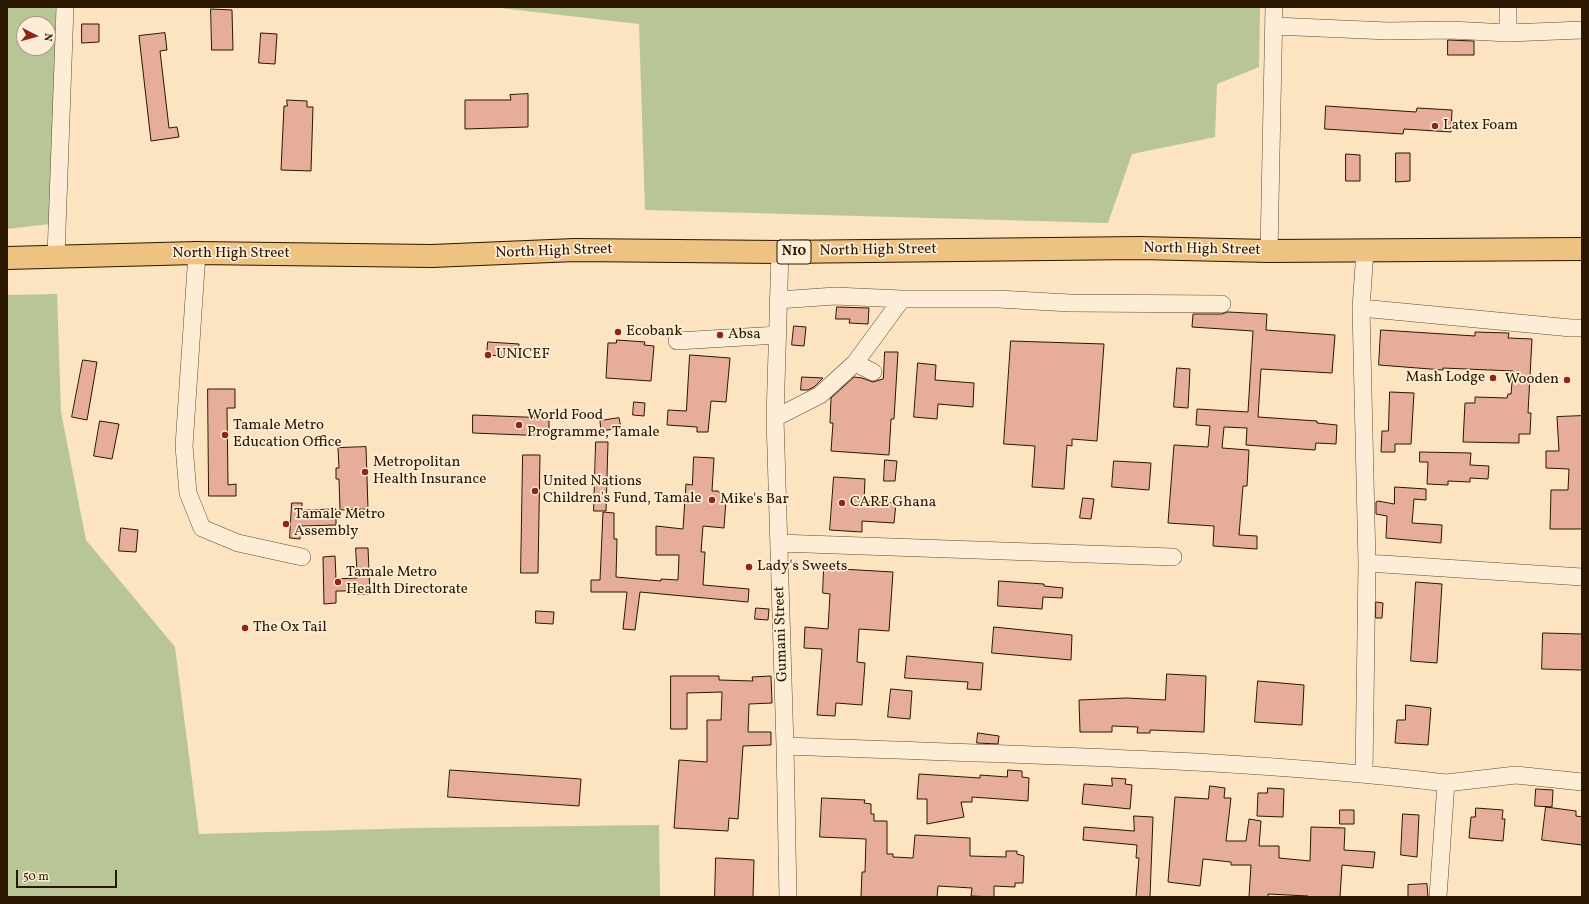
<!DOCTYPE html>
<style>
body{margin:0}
#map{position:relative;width:1589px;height:904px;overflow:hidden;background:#fce4c0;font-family:Vollkorn,serif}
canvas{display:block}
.frame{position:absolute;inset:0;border:8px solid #2b1600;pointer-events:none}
.north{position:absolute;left:16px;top:16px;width:40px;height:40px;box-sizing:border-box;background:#fdedd6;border:1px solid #a99780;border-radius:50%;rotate:96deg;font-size:11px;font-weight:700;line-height:16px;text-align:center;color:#2b1600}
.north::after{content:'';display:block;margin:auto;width:14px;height:18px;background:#8f2418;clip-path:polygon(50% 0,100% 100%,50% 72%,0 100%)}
.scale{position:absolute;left:16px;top:870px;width:101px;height:18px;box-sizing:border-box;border:2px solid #2b1600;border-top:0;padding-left:5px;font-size:12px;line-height:14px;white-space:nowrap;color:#2b1600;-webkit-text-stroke:3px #fdedd6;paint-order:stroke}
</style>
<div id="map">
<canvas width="1589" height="904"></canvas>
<div class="frame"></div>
<div class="north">N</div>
<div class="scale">50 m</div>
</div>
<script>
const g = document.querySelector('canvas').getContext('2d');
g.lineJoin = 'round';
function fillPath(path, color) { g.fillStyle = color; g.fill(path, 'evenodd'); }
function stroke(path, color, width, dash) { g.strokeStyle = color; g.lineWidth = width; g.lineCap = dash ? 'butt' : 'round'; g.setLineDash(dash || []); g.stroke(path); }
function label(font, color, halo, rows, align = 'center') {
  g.font = font + ' Vollkorn,serif'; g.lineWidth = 3.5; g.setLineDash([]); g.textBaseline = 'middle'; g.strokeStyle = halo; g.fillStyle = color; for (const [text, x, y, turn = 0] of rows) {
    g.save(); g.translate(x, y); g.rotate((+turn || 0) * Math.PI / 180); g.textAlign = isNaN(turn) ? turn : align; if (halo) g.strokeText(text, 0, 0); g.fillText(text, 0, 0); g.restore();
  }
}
const green = new Path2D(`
 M 7,7 L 56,7 L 50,224 L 7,229 ZM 24,24 L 48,24 L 48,48 L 24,48 Z
 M 492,7 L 1260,7 L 1259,67 L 1217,84 L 1215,137 L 1132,154 L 1108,223 L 645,210 L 639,24 Z
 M 57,294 L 61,412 L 86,540 L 175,647 L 199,834 L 417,828 L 659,825 L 660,897 L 7,897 L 7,295 Z`);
const building = new Path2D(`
 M 211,9 L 232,10 L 233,50 L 212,50 Z
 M 82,24 L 99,24 L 99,42 L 82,43 Z
 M 165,33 L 167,50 L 160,51 L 169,128 L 177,127 L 179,137 L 151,141 L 139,36 Z
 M 261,33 L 277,34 L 275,64 L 259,63 Z
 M 1448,40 L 1474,41 L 1474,55 L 1448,55 Z
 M 528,94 L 528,127 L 465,129 L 465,100 L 511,100 L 510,95 Z
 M 287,100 L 307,101 L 307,107 L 313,107 L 311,171 L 281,170 L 284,106 L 287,106 Z
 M 1326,106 L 1416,112 L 1417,108 L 1452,110 L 1451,132 L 1404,129 L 1403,134 L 1325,129 Z
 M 1396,153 L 1410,153 L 1410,181 L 1396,182 Z
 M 1346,154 L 1360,155 L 1360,181 L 1346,181 Z
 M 837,307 L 869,308 L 868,324 L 849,323 L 850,319 L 836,319 Z
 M 1228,312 L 1267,314 L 1266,330 L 1335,335 L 1332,373 L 1261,369 L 1258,417 L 1317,421 L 1317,423 L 1337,425 L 1336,444 L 1316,443 L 1315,450 L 1246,445 L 1247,428 L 1224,427 L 1222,448 L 1249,450 L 1247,486 L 1243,486 L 1239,535 L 1257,536 L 1257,549 L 1213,546 L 1214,526 L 1168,523 L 1174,445 L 1208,447 L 1210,426 L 1196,425 L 1197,409 L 1248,412 L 1253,331 L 1192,327 L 1193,314 L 1222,314 Z
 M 794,326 L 806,327 L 804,346 L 792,345 Z
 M 1381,330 L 1475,336 L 1475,332 L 1509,333 L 1508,338 L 1532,339 L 1528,413 L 1531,413 L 1530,434 L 1519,434 L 1519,443 L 1463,442 L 1465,403 L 1475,403 L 1475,397 L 1507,398 L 1508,394 L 1511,394 L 1513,371 L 1443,368 L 1443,370 L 1379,365 Z
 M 617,340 L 645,342 L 644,345 L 654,346 L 651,381 L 606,378 L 608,343 L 616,343 Z
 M 1011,341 L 1104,344 L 1097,441 L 1072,439 L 1072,446 L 1067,445 L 1064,489 L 1032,487 L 1035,446 L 1004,444 Z
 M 488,342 L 519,344 L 518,356 L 514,355 L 513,357 L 487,355 Z
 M 885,352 L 898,352 L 894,419 L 891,419 L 889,455 L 831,451 L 833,423 L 830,423 L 831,398 L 854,377 L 862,378 L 873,382 L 883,379 Z
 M 690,355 L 730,358 L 726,402 L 711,401 L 708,432 L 697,432 L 697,427 L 667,425 L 668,410 L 686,411 Z
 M 83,360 L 97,362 L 87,420 L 72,417 Z
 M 918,363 L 936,365 L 935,380 L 974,383 L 973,407 L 938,404 L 937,419 L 914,417 Z
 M 1177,368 L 1190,369 L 1188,408 L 1174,407 Z
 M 802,377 L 823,378 L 814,387 L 808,390 L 801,390 Z
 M 208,389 L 235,389 L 235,408 L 227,408 L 228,485 L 236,484 L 236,496 L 209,496 Z
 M 1390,392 L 1414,393 L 1411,444 L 1395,444 L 1395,452 L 1381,452 L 1382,431 L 1388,431 Z
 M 634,402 L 645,403 L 644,416 L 633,415 Z
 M 473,415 L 549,418 L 549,436 L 473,433 Z
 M 1582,416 L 1582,529 L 1550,529 L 1551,490 L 1568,490 L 1569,469 L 1546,468 L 1546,451 L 1559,451 L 1557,417 Z
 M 619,418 L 621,428 L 601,431 L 600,421 Z
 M 100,421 L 119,424 L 112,459 L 94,456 Z
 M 596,442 L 608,442 L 606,511 L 594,511 Z
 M 366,447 L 368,509 L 340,510 L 339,479 L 336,479 L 336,468 L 339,468 L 338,448 Z
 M 1420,452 L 1471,453 L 1470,465 L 1489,466 L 1488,479 L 1470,478 L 1470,482 L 1448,481 L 1448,485 L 1427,484 L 1428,462 L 1420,462 Z
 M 523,455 L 540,455 L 538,573 L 521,573 Z
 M 694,457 L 714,458 L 712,491 L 718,491 L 726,500 L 724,528 L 703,526 L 701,552 L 705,552 L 703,585 L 749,589 L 748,602 L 640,592 L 635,630 L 623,629 L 627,592 L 591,592 L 591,580 L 600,580 L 603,512 L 614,513 L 614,539 L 617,539 L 616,577 L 661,581 L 661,579 L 678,580 L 679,555 L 656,555 L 656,526 L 683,529 L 686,484 L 692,485 Z
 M 885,460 L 897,461 L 895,481 L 884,481 Z
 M 1114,461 L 1151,463 L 1149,490 L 1112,487 Z
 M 834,477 L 865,479 L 864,501 L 896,503 L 894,523 L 862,521 L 862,532 L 830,530 Z
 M 1395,487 L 1426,489 L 1426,500 L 1414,499 L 1412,523 L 1442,525 L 1441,543 L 1386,538 L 1387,516 L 1376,514 L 1376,502 L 1378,501 L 1394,504 Z
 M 1083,498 L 1094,499 L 1091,519 L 1080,518 Z
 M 292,503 L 302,503 L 302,510 L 336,509 L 336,525 L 301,526 L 300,539 L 290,538 Z
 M 121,528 L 138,530 L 136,552 L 119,551 Z
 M 356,548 L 368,548 L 370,594 L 357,594 L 357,591 L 336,591 L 336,603 L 324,604 L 323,557 L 335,556 L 336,579 L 357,578 Z
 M 824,568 L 893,572 L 889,631 L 859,629 L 857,662 L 865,663 L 862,705 L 836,703 L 835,716 L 817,715 L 822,649 L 804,648 L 805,627 L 828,629 L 830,594 L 823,593 Z
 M 999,581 L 1044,584 L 1044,586 L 1063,588 L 1062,598 L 1043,597 L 1042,609 L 998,606 Z
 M 1416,582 L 1442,584 L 1437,663 L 1411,661 Z
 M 1376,602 L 1383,603 L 1382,618 L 1376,618 Z
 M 756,608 L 769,609 L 768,620 L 755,619 Z
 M 536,611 L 554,612 L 553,624 L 536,623 Z
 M 994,627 L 1072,635 L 1071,660 L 992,653 Z
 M 1543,633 L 1582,634 L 1582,670 L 1542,669 Z
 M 907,656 L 983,663 L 981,690 L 967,689 L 968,682 L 905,678 Z
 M 1167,674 L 1206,676 L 1204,732 L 1150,730 L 1150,733 L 1137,733 L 1138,727 L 1112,726 L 1112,732 L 1080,732 L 1079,700 L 1126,698 L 1165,700 Z
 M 671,676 L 719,676 L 719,680 L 753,681 L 752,677 L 771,676 L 772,703 L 749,704 L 748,732 L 771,732 L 771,745 L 743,746 L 738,819 L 729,818 L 728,831 L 674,828 L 679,760 L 707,762 L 707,720 L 721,720 L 722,692 L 687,693 L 687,729 L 671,729 Z
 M 1258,681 L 1304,685 L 1302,725 L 1255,722 Z
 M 891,689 L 912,691 L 910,719 L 888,717 Z
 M 1406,705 L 1431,708 L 1428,745 L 1395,743 L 1397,720 L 1405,720 Z
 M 978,733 L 999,736 L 998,744 L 977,743 Z
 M 450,770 L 581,779 L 579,806 L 448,797 Z
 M 1008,770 L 1022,771 L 1022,777 L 1029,778 L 1028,801 L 972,797 L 972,802 L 961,802 L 964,817 L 927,824 L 927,799 L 917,799 L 919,774 L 980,778 L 980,775 L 1007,777 Z
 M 1112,778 L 1126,779 L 1125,784 L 1132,785 L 1130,809 L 1082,804 L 1084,784 L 1112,786 Z
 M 1210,786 L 1225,788 L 1224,798 L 1231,798 L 1226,841 L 1246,841 L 1249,819 L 1261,821 L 1259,846 L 1279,846 L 1279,858 L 1310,861 L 1311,827 L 1345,828 L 1344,850 L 1375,852 L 1373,868 L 1342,865 L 1340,897 L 1308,897 L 1308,896 L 1268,894 L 1268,897 L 1249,897 L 1251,865 L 1231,865 L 1231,862 L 1203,859 L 1200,886 L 1168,882 L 1175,797 L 1208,799 Z
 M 1268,788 L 1284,789 L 1283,817 L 1257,816 L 1258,793 L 1267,793 Z
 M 1536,789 L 1553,790 L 1552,807 L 1535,806 Z
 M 822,798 L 865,800 L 864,803 L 871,804 L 871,814 L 874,814 L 874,821 L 887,821 L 887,854 L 893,854 L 893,857 L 913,858 L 915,835 L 970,838 L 970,856 L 1006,857 L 1006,851 L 1017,851 L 1017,854 L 1024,856 L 1023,883 L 1015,883 L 1015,887 L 994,886 L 994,897 L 971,896 L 972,888 L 938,886 L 937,897 L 861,897 L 862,872 L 865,872 L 866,839 L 820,837 Z
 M 1546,807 L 1576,811 L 1576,816 L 1582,817 L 1582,845 L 1542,840 Z
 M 1476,808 L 1503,810 L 1502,819 L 1505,819 L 1503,841 L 1469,838 L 1471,817 L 1475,817 Z
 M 1340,810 L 1354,810 L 1354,824 L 1340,824 Z
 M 1403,814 L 1419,815 L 1417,857 L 1401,855 Z
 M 1134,816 L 1153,817 L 1150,897 L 1136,897 L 1139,858 L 1136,858 L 1137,845 L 1083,840 L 1084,827 L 1134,831 Z
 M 716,858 L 754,860 L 753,897 L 715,897 Z
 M 1427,884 L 1428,897 L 1408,897 L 1408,885 Z`);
const minor = new Path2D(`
 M 1274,26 L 1388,31 L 1451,30 L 1508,33 L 1582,30
 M 1508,33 L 1508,7
 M 1269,251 L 1274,7
 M 780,252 L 775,418 L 785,746 L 788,897
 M 197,253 L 184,446 L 188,493 L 202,528 L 238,543 L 302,557
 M 56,256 L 65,7
 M 778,300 L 835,296 L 902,299
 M 1361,308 L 1571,328 L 1582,328
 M 677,341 L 778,335
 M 855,363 L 873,372
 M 775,418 L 820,395 L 855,363 L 902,299 L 998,299 L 1070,303 L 1222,304
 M 779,543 L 1173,557
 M 1367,563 L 1582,577
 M 785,746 C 1005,755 1227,757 1446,783 L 1438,897
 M 1364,773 L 1367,563 L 1361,308 L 1365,251
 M 1446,783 L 1516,775 L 1582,782`);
const highway = new Path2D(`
 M 7,258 L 197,253 L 432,256 L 575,250 L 780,252 L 1139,248 L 1269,251 L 1582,249`);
const markers = [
 [1435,126,4,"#8f2418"],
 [618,332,4,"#8f2418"],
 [720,335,4,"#8f2418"],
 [488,355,4,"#8f2418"],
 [1493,378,4,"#8f2418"],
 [1567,380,4,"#8f2418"],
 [519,425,4,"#8f2418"],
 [225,435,4,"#8f2418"],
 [365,472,4,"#8f2418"],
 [535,491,4,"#8f2418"],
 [712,500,4,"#8f2418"],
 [842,503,4,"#8f2418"],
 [286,524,4,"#8f2418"],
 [749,567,4,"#8f2418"],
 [338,582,4,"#8f2418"],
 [245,628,4,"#8f2418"]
];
const shields = [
 [794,252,34]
];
const shieldNames = [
 ["N10",794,252]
];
const poiNames = [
 ["Latex Foam",1443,126],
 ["Ecobank",626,332],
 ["Absa",728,335],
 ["UNICEF",496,355],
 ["Mash Lodge",1485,378,"right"],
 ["Wooden",1559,380,"right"],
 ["World Food",527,416],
 ["Programme, Tamale",527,433],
 ["Tamale Metro",233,426],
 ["Education Office",233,443],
 ["Metropolitan",373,463],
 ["Health Insurance",373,480],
 ["United Nations",543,482],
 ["Children's Fund, Tamale",543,499],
 ["Mike's Bar",720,500],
 ["CARE Ghana",850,503],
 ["Tamale Metro",294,515],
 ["Assembly",294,532],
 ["Lady's Sweets",757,567],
 ["Tamale Metro",346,573],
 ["Health Directorate",346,590],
 ["The Ox Tail",253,628]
];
const streetNames = [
 ["North High Street",1202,250,1],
 ["North High Street",878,251,-1],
 ["North High Street",554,252,-2],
 ["North High Street",231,254],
 ["Gumani Street",782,634,-92]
];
fillPath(green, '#b8c597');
fillPath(building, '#e6ae9a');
stroke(building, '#2b1600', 1);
stroke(minor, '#5f4a30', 18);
stroke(highway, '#2b1600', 24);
stroke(minor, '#fdedd6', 17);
stroke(highway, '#eec280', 22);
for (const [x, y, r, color] of markers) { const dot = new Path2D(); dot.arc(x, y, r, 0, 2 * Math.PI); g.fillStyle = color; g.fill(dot); stroke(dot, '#fdedd6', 1.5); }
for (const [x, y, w] of shields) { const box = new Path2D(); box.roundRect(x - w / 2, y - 12, w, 24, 3); g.fillStyle = '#fdedd6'; g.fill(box); stroke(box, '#2b1600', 1); }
label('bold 14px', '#2b1600', null, shieldNames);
label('15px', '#2b1600', '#fdedd6', poiNames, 'left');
label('15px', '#2b1600', '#fdedd6', streetNames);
</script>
